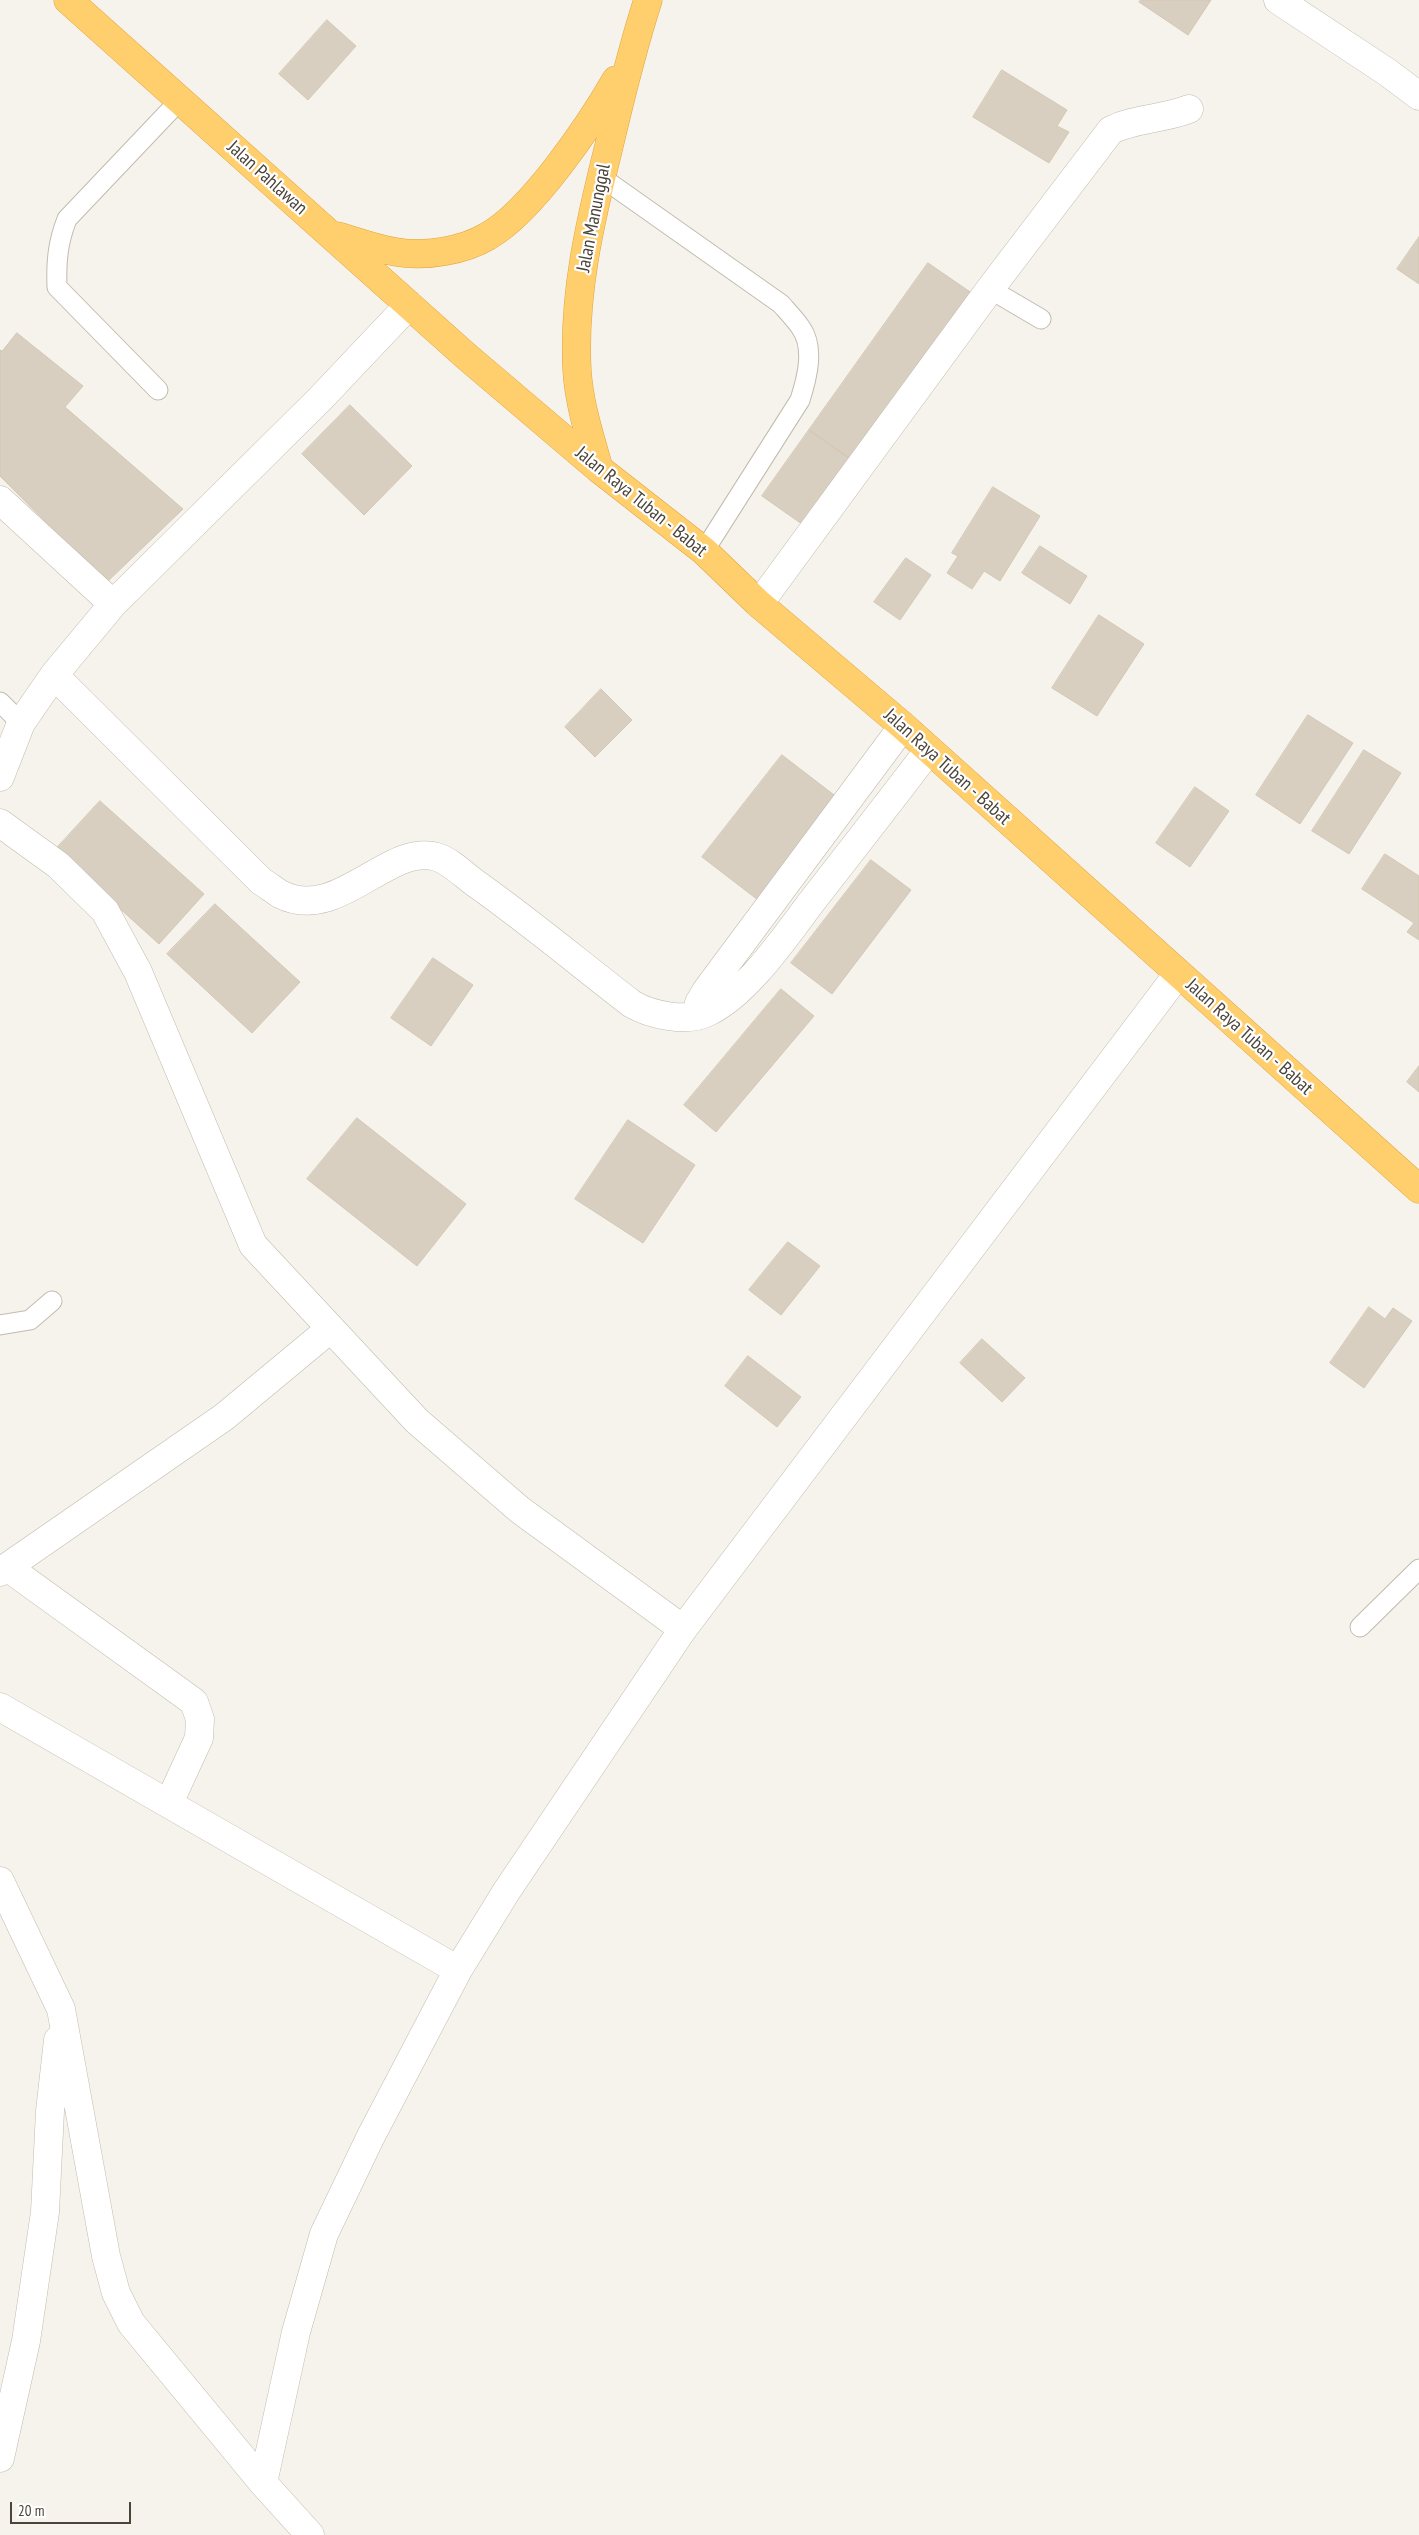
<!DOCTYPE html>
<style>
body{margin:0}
#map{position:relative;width:1419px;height:2535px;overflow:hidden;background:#f6f3ec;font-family:"PT Sans Narrow",sans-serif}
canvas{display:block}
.scale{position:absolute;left:10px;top:2502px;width:121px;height:22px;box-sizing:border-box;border:2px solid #4b4439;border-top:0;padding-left:6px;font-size:15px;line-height:18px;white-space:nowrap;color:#4b4439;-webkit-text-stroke:4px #fff;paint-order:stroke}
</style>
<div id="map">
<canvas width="1419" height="2535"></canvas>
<div class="scale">20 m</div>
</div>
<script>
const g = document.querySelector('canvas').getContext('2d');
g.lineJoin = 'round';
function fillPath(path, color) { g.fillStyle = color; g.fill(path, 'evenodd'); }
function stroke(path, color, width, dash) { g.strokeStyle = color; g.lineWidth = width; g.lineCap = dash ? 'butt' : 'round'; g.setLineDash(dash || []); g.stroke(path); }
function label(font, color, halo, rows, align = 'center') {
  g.font = font + ' "PT Sans Narrow",sans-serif'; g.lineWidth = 4.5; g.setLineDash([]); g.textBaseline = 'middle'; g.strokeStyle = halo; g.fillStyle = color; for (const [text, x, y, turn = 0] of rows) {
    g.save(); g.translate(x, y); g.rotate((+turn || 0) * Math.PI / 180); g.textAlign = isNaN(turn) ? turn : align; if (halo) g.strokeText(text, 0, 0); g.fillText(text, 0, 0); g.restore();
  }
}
const building = new Path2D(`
 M 1141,0 L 1211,0 L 1188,35 L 1139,2 Z
 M 327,20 L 356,46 L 308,100 L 279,74 Z
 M 1002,70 L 1067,110 L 1057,126 L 1069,132 L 1049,163 L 973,117 Z
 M 1419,237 L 1419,284 L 1397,269 Z
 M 928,263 L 976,296 L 856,463 L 809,430 Z
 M 17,333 L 83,386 L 65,407 L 183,509 L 106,583 L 0,476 L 0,350 L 2,351 Z
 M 350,405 L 412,466 L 364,515 L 302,454 Z
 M 809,430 L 856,463 L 809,529 L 762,496 Z
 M 993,487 L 1040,516 L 1000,581 L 984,571 L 972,589 L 947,573 L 958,556 L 952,553 Z
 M 1040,546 L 1087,576 L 1070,604 L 1022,573 Z
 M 906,558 L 931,575 L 900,620 L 874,602 Z
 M 1099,615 L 1144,644 L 1097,716 L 1052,688 Z
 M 601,689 L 632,720 L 595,757 L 565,727 Z
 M 1308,715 L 1353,743 L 1300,824 L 1256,795 Z
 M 1364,750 L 1401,773 L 1349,854 L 1312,831 Z
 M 782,755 L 838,798 L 758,900 L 702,857 Z
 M 1195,787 L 1229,811 L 1190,867 L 1156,843 Z
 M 100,801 L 204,894 L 159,944 L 55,850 Z
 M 1385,854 L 1419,876 L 1419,940 L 1407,932 L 1414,923 L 1362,889 Z
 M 871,860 L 911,890 L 832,994 L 791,963 Z
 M 215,904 L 300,982 L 252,1033 L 167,954 Z
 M 433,958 L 473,985 L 431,1046 L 391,1018 Z
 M 781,989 L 814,1016 L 716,1132 L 684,1105 Z
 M 1419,1066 L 1419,1092 L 1407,1082 Z
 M 357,1118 L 466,1204 L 417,1266 L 307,1179 Z
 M 628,1120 L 695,1165 L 643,1243 L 575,1199 Z
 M 788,1242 L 820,1266 L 781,1315 L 749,1290 Z
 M 1369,1307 L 1385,1319 L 1393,1308 L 1412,1321 L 1364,1388 L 1330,1363 Z
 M 982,1339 L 1025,1378 L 1002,1402 L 960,1363 Z
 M 748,1356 L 801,1397 L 777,1427 L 725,1386 Z`);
const lane = new Path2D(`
 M 601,177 L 781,304 C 787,311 795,319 801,328 C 815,348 807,378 800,400 L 704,551
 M 990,289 L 1041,319
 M 158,390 L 57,287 C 56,261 58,242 67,219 L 180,100
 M 0,702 L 21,723
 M 0,1325 L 30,1320 L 52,1301
 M 1360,1627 L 1419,1569`);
const street = new Path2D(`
 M 1278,0 L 1387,72 L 1419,96
 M 0,500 L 113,604
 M 759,604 L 990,289 L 1111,130 C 1136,118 1164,119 1189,109
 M 54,675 L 261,881 C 267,885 274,890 280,894 C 338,924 388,842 437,857 C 450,861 464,875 475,883 C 529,921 580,964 632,1004 C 651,1015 687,1023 708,1012 C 748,993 787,934 813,900 C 852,850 891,800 929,750
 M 0,777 L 21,723 L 54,675 L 113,604 L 320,399 L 409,305
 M 0,823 L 58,865 L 105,911 L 138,972 L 253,1245 L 417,1421 L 520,1510 L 683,1629
 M 696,1016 L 699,1003 L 706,991 L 903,726
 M 7,1567 L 194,1702 L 200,1719 L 199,1738 L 169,1803
 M 0,1572 L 224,1417 L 330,1329
 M 0,1707 L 458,1970
 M 0,1881 L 61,2009 L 106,2256 L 116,2293 L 131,2323 L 263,2483 L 310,2535
 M 0,2458 L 26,2341 L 45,2212 L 50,2111 L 58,2040
 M 263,2483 L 296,2332 L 324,2234 L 371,2136 L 458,1970 L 506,1892 L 683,1629 L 1178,974`);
const highway = new Path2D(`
 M 68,0 L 466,356 L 599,469 L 704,551 L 759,604 L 903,726 L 1419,1189
 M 337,236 C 356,241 376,249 396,252 C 425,257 463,251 488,236 C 532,211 590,125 616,80
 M 599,469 C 590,437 579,404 577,370 C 573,295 590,222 608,150 C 620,99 632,49 648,0`);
const streetNames = [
 ["Jalan Pahlawan",267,178,42],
 ["Jalan Manunggal",594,218,-79],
 ["Jalan Raya Tuban - Babat",641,502,39],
 ["Jalan Raya Tuban - Babat",947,767,42],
 ["Jalan Raya Tuban - Babat",1249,1037,42]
];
fillPath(building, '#d8cfc1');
stroke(building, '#d3c7b4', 1);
stroke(lane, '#c2bbae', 21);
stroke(street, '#c2bbae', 29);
stroke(highway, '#e0a43c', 29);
stroke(lane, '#fff', 19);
stroke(street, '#fff', 28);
stroke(highway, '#ffcf6e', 28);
label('19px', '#4b4439', '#fff', streetNames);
</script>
